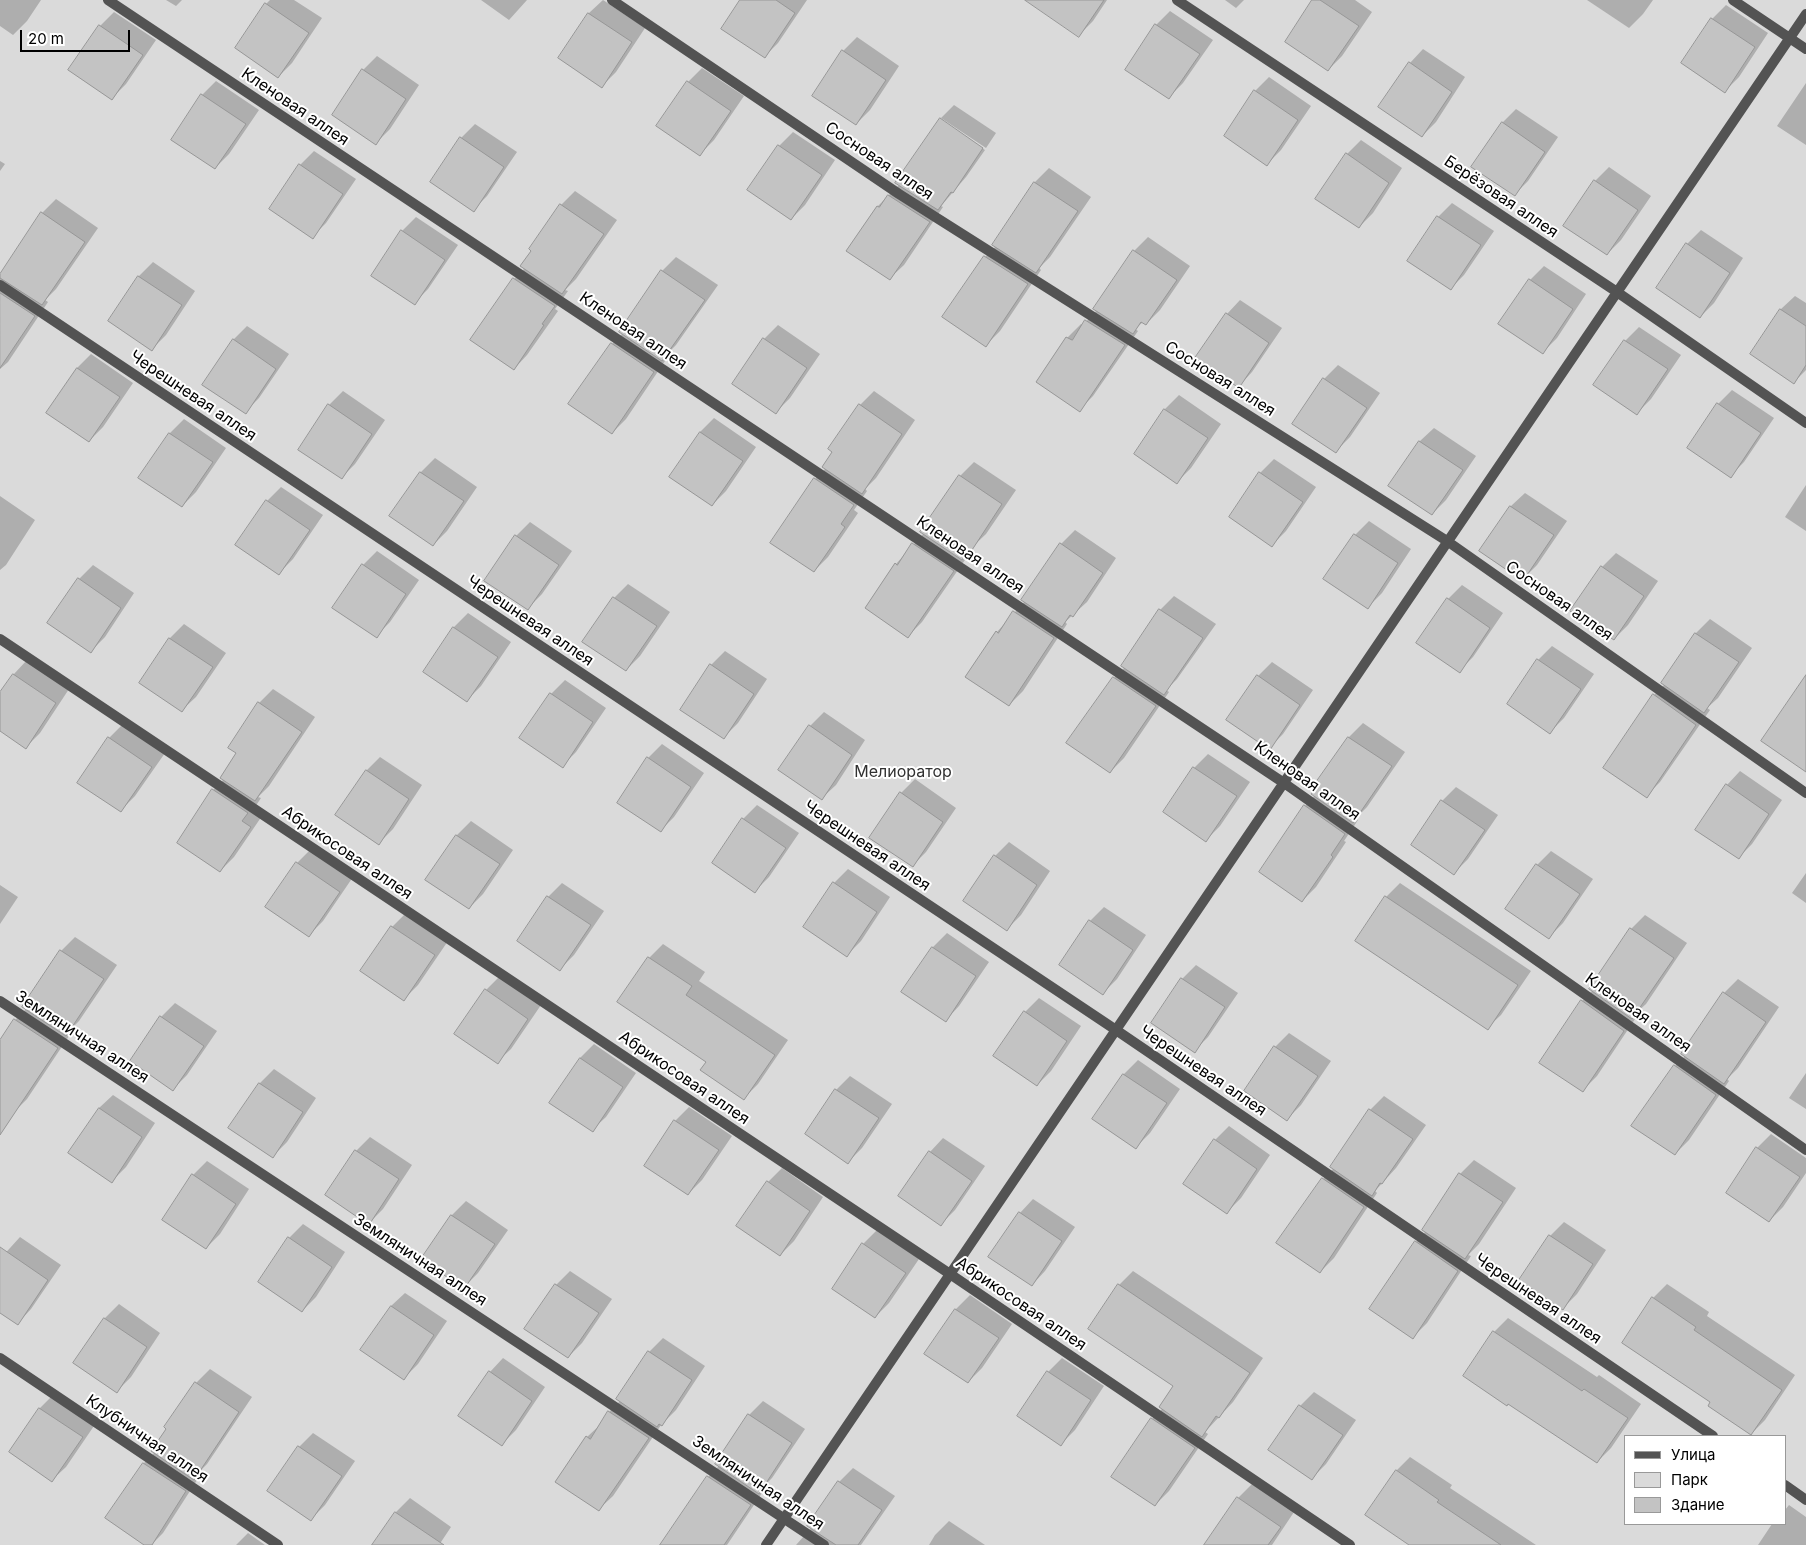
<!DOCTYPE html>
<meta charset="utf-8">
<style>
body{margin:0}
#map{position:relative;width:1806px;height:1545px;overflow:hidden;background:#fff;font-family:Inter,sans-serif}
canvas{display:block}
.legend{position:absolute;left:1624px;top:1435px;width:162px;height:90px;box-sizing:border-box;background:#fff;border:1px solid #999;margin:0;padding:6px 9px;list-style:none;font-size:15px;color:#000}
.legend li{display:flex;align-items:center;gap:10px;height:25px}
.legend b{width:25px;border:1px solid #999}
.scale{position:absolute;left:20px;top:30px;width:110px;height:22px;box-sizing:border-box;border:2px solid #000;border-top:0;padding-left:6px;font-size:15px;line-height:18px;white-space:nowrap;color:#000;-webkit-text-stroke:4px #fff;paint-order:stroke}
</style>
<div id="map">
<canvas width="1806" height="1545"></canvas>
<ul class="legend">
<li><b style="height:6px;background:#535353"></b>Улица</li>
<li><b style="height:14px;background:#dadada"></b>Парк</li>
<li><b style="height:14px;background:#c3c3c3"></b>Здание</li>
</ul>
<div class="scale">20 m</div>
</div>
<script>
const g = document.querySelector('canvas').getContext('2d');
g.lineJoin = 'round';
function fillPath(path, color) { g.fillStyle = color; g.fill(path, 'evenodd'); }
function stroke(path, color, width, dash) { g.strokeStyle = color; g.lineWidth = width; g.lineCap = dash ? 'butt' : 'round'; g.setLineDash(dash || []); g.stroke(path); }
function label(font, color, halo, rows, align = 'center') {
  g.font = font + ' Inter,sans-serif'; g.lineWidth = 4; g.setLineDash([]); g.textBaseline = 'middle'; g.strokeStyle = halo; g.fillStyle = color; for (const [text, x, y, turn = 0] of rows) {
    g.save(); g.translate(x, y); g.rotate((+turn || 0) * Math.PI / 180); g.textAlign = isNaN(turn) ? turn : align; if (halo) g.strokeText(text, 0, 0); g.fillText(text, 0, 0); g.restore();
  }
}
const green = new Path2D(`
 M 0,0 L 1806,0 L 1806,1545 L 0,1545 ZM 1625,1436 L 1785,1436 L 1785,1524 L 1625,1524 Z`);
const shadow = new Path2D(`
 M 0,0 L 41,0 L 27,21 L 13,35 L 0,26 Z
 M 166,0 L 182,0 L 176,6 Z
 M 270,0 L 294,0 L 322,18 L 292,63 L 278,77 L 266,4 Z
 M 481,0 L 527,0 L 509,20 Z
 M 603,0 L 645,28 L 616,72 L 602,86 L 560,58 L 589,13 Z
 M 741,0 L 807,0 L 778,43 L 764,57 Z
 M 1027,0 L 1107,0 L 1093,21 L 1079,35 Z
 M 1225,0 L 1244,0 L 1236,8 Z
 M 1314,0 L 1355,0 L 1372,12 L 1342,56 L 1328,70 Z
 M 1587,0 L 1653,0 L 1643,14 L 1629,28 Z
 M 1726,5 L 1768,33 L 1739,77 L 1725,91 L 1683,63 L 1712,19 Z
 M 1170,11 L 1213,40 L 1183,83 L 1169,97 L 1156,25 Z
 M 114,12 L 156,40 L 126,84 L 112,98 L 100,26 Z
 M 857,37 L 899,66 L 870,110 L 856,124 L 843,51 Z
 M 1423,49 L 1465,77 L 1436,122 L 1422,136 L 1410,63 Z
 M 377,56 L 419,85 L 390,129 L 376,143 L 363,70 Z
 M 702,68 L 744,96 L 714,140 L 700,154 L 688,82 Z
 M 1269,77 L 1311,106 L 1281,150 L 1267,164 L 1255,91 Z
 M 216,81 L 259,110 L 229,154 L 215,168 L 202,95 Z
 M 1806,83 L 1806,145 L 1777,126 Z
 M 954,105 L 996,133 L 986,148 L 941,118 L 941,121 L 985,150 L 966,177 L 941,206 L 943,207 L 904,265 L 890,278 L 848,250 L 878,206 L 900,184 L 940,119 Z
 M 1516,109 L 1558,137 L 1528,181 L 1514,195 L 1502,123 Z
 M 475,124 L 517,152 L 487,196 L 473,210 L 461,138 Z
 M 793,132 L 835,160 L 805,205 L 791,219 L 779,146 Z
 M 1361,140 L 1402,168 L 1373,213 L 1359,227 L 1347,154 Z
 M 314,151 L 356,179 L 326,223 L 312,237 L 270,209 L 300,165 Z
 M 0,161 L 5,164 L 0,171 Z
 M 1609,167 L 1651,196 L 1621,240 L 1607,254 L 1595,181 Z
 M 1049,168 L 1091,197 L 1050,257 L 1039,268 L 1041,270 L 1000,331 L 986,345 L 985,257 L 996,246 L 994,244 L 1035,182 Z
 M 575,191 L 617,220 L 576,279 L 565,290 L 568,291 L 555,309 L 558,311 L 527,355 L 514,369 L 514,279 L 525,268 L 561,205 Z
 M 56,199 L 98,228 L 56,289 L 45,300 L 48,302 L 8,362 L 0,369 L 0,276 L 42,213 Z
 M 1452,203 L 1494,231 L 1464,275 L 1450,289 L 1408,261 L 1438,217 Z
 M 416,217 L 458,245 L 428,289 L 414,303 L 402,231 Z
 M 1701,230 L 1743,258 L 1714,303 L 1700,317 L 1687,244 Z
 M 1148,237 L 1190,266 L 1160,310 L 1146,324 L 1143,322 L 1135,329 L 1138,331 L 1093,396 L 1079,410 L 1067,338 L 1081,324 L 1083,325 L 1097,310 L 1134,251 Z
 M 676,257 L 718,285 L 676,345 L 665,356 L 667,358 L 626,419 L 612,433 L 612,344 L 623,333 L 662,271 Z
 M 153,262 L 195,291 L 166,335 L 152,349 L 110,321 L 139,276 Z
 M 1544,266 L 1586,294 L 1557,338 L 1543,352 L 1530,280 Z
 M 1795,296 L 1806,303 L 1806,370 L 1794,382 L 1752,354 L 1781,309 Z
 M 1240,300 L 1282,328 L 1252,372 L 1239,386 L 1227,314 Z
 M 778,325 L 820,354 L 790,398 L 776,412 L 764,339 Z
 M 247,326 L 289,354 L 259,398 L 245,412 L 233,340 Z
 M 1639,327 L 1681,355 L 1651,399 L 1637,413 L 1625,341 Z
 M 91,354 L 133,383 L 103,427 L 89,441 L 47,412 L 77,368 Z
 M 1338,365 L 1380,393 L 1350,437 L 1336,451 L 1324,379 Z
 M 1732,390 L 1774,418 L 1744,462 L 1730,476 L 1688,448 L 1718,404 Z
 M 343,391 L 385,420 L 355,464 L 341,478 L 329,405 Z
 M 874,391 L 915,420 L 876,478 L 865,489 L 867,491 L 854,510 L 858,513 L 828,557 L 814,571 L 815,479 L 826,468 L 860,405 Z
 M 1179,395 L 1221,424 L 1191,468 L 1177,482 L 1165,409 Z
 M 714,418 L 756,447 L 726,491 L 712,505 L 700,432 Z
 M 184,419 L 226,448 L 196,492 L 182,506 L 140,477 L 170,433 Z
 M 1434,428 L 1476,456 L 1446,500 L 1432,514 L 1390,485 L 1420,441 Z
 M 435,458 L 477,487 L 447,531 L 433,545 L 391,516 L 421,472 Z
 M 1274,459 L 1316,487 L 1286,531 L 1272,545 L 1260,473 Z
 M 974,462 L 1016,490 L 986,534 L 964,555 L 967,557 L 922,622 L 908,636 L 866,608 L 896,564 L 924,533 L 960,476 Z
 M 1806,485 L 1806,531 L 1785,517 Z
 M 281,487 L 323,515 L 293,559 L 279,573 L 267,501 Z
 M 1525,493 L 1567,521 L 1537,565 L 1523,579 L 1481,550 L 1511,506 Z
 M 0,496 L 35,520 L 6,565 L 0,570 Z
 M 1369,521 L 1411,549 L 1382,593 L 1368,607 L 1325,579 L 1355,535 Z
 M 530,522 L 572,551 L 542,594 L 528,608 L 516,536 Z
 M 1075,530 L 1116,558 L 1087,602 L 1065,622 L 1067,624 L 1023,691 L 1009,705 L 997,632 L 1025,601 L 1061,544 Z
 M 377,551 L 419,580 L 390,622 L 376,636 L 363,565 Z
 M 1616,553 L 1658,581 L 1628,625 L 1614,639 L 1602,567 Z
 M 93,565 L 134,593 L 105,637 L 91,651 L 79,579 Z
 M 628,584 L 670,612 L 640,656 L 626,670 L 614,598 Z
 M 1462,585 L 1503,613 L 1473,657 L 1459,671 L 1448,599 Z
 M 1174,596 L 1216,624 L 1177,679 L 1166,690 L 1169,692 L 1124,758 L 1110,772 L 1114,678 L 1125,667 L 1122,666 L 1160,610 Z
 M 468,613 L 511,642 L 481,686 L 467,700 L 425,672 L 454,627 Z
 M 1710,619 L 1752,648 L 1718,698 L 1707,708 L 1710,710 L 1660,782 L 1646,796 L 1654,695 L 1665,684 L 1663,682 L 1696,633 Z
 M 184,624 L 226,653 L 196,697 L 182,710 L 140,682 L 170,638 Z
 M 1552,646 L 1594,674 L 1564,718 L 1550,732 L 1508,704 L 1538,660 Z
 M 725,651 L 767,679 L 738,723 L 724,737 L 711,665 Z
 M 27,660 L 69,689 L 40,733 L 26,747 L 0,729 L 0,695 L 14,674 Z
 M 1272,662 L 1313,690 L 1283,734 L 1269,748 L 1258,676 Z
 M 565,680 L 606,708 L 576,752 L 562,766 L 551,694 Z
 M 273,689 L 315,717 L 269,786 L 258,797 L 261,798 L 255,807 L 264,813 L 234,857 L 220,871 L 213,790 L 224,779 L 238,753 L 259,703 Z
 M 824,712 L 865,740 L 836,785 L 822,798 L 810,726 Z
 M 1363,723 L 1405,752 L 1367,807 L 1356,818 L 1358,820 L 1344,841 L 1346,842 L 1316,887 L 1302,901 L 1305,806 L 1315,795 L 1320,782 L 1319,781 L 1349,737 Z
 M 123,724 L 165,753 L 135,796 L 121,810 L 109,738 Z
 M 662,744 L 704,773 L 674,817 L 660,831 L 648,758 Z
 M 1208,754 L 1250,782 L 1220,826 L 1206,840 L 1194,768 Z
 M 380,757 L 422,785 L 393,829 L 379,843 L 366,771 Z
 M 1740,771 L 1782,800 L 1752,844 L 1738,858 L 1727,785 Z
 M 915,779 L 956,808 L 926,852 L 912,866 L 901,793 Z
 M 1456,787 L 1498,815 L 1468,859 L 1454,873 L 1442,801 Z
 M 757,805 L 799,833 L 769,877 L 755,891 L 713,863 L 743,819 Z
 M 471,821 L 513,850 L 483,894 L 469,908 L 427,879 L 457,835 Z
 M 1009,842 L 1050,871 L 1021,915 L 1007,929 L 995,856 Z
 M 311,849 L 353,877 L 323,921 L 309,935 L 267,907 L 297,863 Z
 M 1551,851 L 1593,879 L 1563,923 L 1549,937 L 1537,865 Z
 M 848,869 L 890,897 L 861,941 L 847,955 L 805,927 L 834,883 Z
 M 1806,873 L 1806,903 L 1792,893 Z
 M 562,883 L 604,911 L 574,955 L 560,969 L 518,941 L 548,897 Z
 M 1400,883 L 1531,971 L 1501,1015 L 1487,1028 L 1386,897 Z
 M 0,885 L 18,897 L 0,924 Z
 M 1104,907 L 1146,935 L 1117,979 L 1103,993 L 1090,921 Z
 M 406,913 L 448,941 L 418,985 L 404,999 L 392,927 Z
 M 1645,915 L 1687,943 L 1646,1004 L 1635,1014 L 1637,1016 L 1597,1076 L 1583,1090 L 1582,1001 L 1593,990 L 1591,989 L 1631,929 Z
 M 947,933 L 989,962 L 959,1006 L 946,1020 L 903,991 L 933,947 Z
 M 75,937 L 117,965 L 79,1021 L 69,1031 L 71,1033 L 27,1099 L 13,1113 L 0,1104 L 0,1042 L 15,1020 L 26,1009 L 24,1007 L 61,951 Z
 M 663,944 L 705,972 L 699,981 L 788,1040 L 758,1084 L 744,1098 L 708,1062 L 649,958 Z
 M 1196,965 L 1238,993 L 1208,1037 L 1194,1051 L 1182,979 Z
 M 500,976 L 541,1005 L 511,1049 L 497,1062 L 486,990 Z
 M 1738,979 L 1779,1007 L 1738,1068 L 1727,1079 L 1729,1081 L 1689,1140 L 1675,1154 L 1675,1066 L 1686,1055 L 1724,993 Z
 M 1039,998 L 1081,1026 L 1051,1071 L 1037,1085 L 1025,1012 Z
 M 175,1003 L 217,1031 L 187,1075 L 173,1089 L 131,1061 L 161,1017 Z
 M 1289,1033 L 1331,1061 L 1301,1105 L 1287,1119 L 1275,1047 Z
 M 594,1044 L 636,1073 L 606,1117 L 592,1130 L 580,1058 Z
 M 1138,1060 L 1180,1089 L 1150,1133 L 1136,1147 L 1094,1118 L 1124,1074 Z
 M 274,1069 L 316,1098 L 287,1142 L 273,1156 L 230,1127 L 260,1083 Z
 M 1806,1073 L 1806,1109 L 1789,1098 Z
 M 850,1076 L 892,1104 L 862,1148 L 848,1162 L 836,1090 Z
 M 113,1095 L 155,1123 L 126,1167 L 112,1181 L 99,1108 Z
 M 1384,1096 L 1426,1125 L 1396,1168 L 1375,1191 L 1377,1193 L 1334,1258 L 1320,1272 L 1323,1179 L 1334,1168 L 1370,1110 Z
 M 689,1107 L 732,1136 L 702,1180 L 688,1194 L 675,1121 Z
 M 1229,1126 L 1270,1155 L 1241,1198 L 1227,1212 L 1215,1140 Z
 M 1771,1134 L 1806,1158 L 1806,1173 L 1783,1207 L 1769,1221 L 1757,1148 Z
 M 370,1137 L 412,1165 L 383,1209 L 369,1223 L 326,1195 L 356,1151 Z
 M 943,1138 L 985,1166 L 955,1210 L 941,1224 L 930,1152 Z
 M 1474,1160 L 1516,1188 L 1479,1244 L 1468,1255 L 1471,1256 L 1427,1323 L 1413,1337 L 1416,1242 L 1426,1231 L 1424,1230 L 1460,1174 Z
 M 207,1161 L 249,1189 L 220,1234 L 206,1248 L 164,1219 L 193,1175 Z
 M 782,1168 L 823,1197 L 794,1241 L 780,1255 L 768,1182 Z
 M 1033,1199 L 1075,1227 L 1045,1271 L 1032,1285 L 1020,1213 Z
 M 466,1201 L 508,1230 L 478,1273 L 464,1287 L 422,1259 L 452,1215 Z
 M 1564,1222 L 1606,1250 L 1577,1294 L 1563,1308 L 1521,1280 L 1550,1236 Z
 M 303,1224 L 345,1252 L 316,1297 L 302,1311 L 289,1238 Z
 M 877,1230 L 919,1259 L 889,1303 L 875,1317 L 863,1244 Z
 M 20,1237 L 61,1265 L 31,1309 L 18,1323 L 0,1311 L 0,1259 Z
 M 570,1271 L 612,1299 L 582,1343 L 568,1357 L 526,1329 L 556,1285 Z
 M 1133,1271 L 1263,1358 L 1233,1402 L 1205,1432 L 1208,1434 L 1169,1491 L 1155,1505 L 1152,1419 L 1163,1408 L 1175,1386 L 1089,1329 L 1119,1285 Z
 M 1667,1284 L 1709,1312 L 1707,1316 L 1795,1375 L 1765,1420 L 1751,1434 L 1711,1402 L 1653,1298 Z
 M 405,1293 L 447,1321 L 418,1364 L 404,1378 L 391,1306 Z
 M 970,1295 L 1012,1324 L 982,1368 L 968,1382 L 926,1353 L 956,1309 Z
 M 119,1304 L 160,1333 L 131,1377 L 117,1391 L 105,1318 Z
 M 1508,1318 L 1597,1377 L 1599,1375 L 1641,1404 L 1611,1448 L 1597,1462 L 1494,1332 Z
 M 663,1338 L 705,1366 L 676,1410 L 661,1425 L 613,1496 L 599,1509 L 587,1437 L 601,1424 L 609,1412 L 620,1401 L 649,1352 Z
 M 503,1358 L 545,1387 L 516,1430 L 502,1444 L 490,1372 Z
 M 1062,1358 L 1104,1386 L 1075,1430 L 1061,1444 L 1018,1416 L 1048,1372 Z
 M 210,1369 L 252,1397 L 207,1464 L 196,1475 L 199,1477 L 163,1533 L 151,1545 L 146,1545 L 107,1518 L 144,1463 L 155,1452 L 196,1383 Z
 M 1314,1392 L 1356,1420 L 1326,1464 L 1312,1478 L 1270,1450 L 1300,1406 Z
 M 54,1394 L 96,1423 L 66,1467 L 52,1480 L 11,1452 L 40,1408 Z
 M 763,1401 L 805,1429 L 772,1478 L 761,1489 L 764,1490 L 727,1545 L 661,1545 L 708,1477 L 719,1466 L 749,1415 Z
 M 313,1433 L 355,1461 L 325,1505 L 311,1519 L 299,1447 Z
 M 1410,1457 L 1452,1485 L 1450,1488 L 1536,1545 L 1411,1545 L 1396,1471 Z
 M 853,1468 L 895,1496 L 861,1545 L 796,1545 L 812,1527 L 839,1482 Z
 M 1252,1484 L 1294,1512 L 1272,1545 L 1213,1545 L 1238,1498 Z
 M 410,1498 L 451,1527 L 439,1545 L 373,1545 L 396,1512 Z
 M 1789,1505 L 1806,1517 L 1806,1545 L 1758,1545 L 1772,1524 L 1785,1524 L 1785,1510 Z
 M 949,1521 L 985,1545 L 929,1545 L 935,1535 Z
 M 248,1533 L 265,1545 L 236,1545 Z`);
const building = new Path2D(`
 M 740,0 L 776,0 L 795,13 L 765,58 L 721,29 Z
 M 1025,0 L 1104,0 L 1079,37 Z
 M 1312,0 L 1320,0 L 1359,26 L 1328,71 L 1285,42 Z
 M 265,3 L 309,33 L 278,78 L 235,48 Z
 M 588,13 L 632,42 L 602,88 L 558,58 Z
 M 1711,18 L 1755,47 L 1725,93 L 1681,63 Z
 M 1155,24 L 1200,54 L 1169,99 L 1125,70 Z
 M 99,25 L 143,55 L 112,100 L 68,70 Z
 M 842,50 L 886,80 L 856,125 L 812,96 Z
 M 1409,62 L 1452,92 L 1422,137 L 1378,107 Z
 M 362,69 L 406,99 L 376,145 L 332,115 Z
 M 687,81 L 731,111 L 700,156 L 656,126 Z
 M 1254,90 L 1298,120 L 1267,166 L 1224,136 Z
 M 201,94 L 246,124 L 215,169 L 171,140 Z
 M 940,118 L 983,148 L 953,193 L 951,192 L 938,210 L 895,183 Z
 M 1502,122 L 1545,152 L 1515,196 L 1471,167 Z
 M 460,137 L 504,167 L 474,212 L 430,182 Z
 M 778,145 L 822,175 L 791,220 L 747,190 Z
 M 1346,153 L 1389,183 L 1359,228 L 1315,199 Z
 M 299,164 L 343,194 L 313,239 L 269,209 Z
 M 1594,180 L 1638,210 L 1607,255 L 1563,226 Z
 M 1034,182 L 1078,211 L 1036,273 L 992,245 Z
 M 888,195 L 930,222 L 890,280 L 846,251 L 877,206 L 879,207 Z
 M 560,204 L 604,234 L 562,294 L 520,266 L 531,251 L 529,249 Z
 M 41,212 L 85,242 L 42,305 L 0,278 L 0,274 Z
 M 1437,216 L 1481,245 L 1451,290 L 1407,261 Z
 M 401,230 L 445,260 L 415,305 L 371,276 Z
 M 1686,243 L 1730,273 L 1700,318 L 1656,288 Z
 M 1133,250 L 1177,280 L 1146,325 L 1141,322 L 1133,334 L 1093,309 Z
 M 984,256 L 1028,284 L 986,347 L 942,317 Z
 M 661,270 L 705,300 L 662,361 L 619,332 Z
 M 138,276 L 182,305 L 152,351 L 108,321 Z
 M 513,278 L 555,306 L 542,324 L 544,325 L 514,370 L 470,340 Z
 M 1529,279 L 1573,309 L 1543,354 L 1498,324 Z
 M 0,293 L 35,316 L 0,368 Z
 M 1780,309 L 1806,326 L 1806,365 L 1794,384 L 1750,354 Z
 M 1226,313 L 1269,343 L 1239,388 L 1195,358 Z
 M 1085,320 L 1125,345 L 1080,412 L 1036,382 L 1066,337 L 1072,340 Z
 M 763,338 L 807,368 L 776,414 L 732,384 Z
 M 233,339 L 276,369 L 246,414 L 202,385 Z
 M 1624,340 L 1668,369 L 1637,415 L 1593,385 Z
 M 611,343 L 654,372 L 612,434 L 568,404 Z
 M 77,368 L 120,397 L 89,442 L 46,413 Z
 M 1323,378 L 1367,408 L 1336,453 L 1292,424 Z
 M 1717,403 L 1761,433 L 1731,478 L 1687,448 Z
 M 328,404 L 372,434 L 342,479 L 298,450 Z
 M 859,404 L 902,434 L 862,494 L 822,467 L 832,452 L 828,449 Z
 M 1164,409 L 1208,438 L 1177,484 L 1134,454 Z
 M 700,432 L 743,461 L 712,506 L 669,477 Z
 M 169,433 L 213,462 L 182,507 L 138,478 Z
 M 1419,441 L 1463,470 L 1432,515 L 1388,486 Z
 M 420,472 L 464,501 L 433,546 L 389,516 Z
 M 1259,472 L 1303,502 L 1272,547 L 1229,517 Z
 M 959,475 L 1002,504 L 972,550 L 970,548 L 962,560 L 920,532 Z
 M 814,478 L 854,505 L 841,524 L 845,527 L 814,572 L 770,543 Z
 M 266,500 L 310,530 L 279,575 L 235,545 Z
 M 1510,506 L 1554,535 L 1523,581 L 1479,551 Z
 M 1354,534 L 1398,563 L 1368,609 L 1323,579 Z
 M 515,535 L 559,565 L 528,610 L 484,581 Z
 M 912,543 L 954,571 L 908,638 L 865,608 L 895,563 L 897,565 Z
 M 1060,543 L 1103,573 L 1073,617 L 1070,615 L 1062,627 L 1021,600 Z
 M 362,564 L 406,594 L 377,638 L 332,608 Z
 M 1601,566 L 1644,596 L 1614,640 L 1570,611 Z
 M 78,578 L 121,608 L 91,653 L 47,623 Z
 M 613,597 L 657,626 L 626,671 L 582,642 Z
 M 1447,598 L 1490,628 L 1460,673 L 1416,643 Z
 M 1159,609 L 1203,638 L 1164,695 L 1121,666 Z
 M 1013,611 L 1054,638 L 1009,706 L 965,677 L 996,631 L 998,633 Z
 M 453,627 L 498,657 L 467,702 L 423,672 Z
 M 1695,633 L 1739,662 L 1704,713 L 1661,683 Z
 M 169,638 L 213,667 L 182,712 L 139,683 Z
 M 1537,659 L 1581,689 L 1550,734 L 1507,704 Z
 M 710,664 L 754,694 L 724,739 L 680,710 Z
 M 13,674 L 56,703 L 26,749 L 0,731 L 0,692 Z
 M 1257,675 L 1300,705 L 1270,750 L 1226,720 Z
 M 1806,675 L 1806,772 L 1761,741 Z
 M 1113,677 L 1156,706 L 1110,773 L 1066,743 Z
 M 550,693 L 593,722 L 563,768 L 519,738 Z
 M 1653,694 L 1696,725 L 1647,798 L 1603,768 Z
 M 258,702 L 302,732 L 255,801 L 220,778 L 236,753 L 228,748 Z
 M 809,725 L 852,755 L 822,800 L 778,770 Z
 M 108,737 L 152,767 L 121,812 L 77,783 Z
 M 1348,737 L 1392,766 L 1353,823 L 1311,794 L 1319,782 L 1317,781 Z
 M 647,757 L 691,787 L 661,832 L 617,803 Z
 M 1193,767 L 1237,796 L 1206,842 L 1163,812 Z
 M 366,770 L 409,799 L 379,845 L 335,815 Z
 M 1726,784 L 1769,814 L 1739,859 L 1695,830 Z
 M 212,789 L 248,813 L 242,821 L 251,827 L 220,872 L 177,843 Z
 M 900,792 L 943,822 L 913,867 L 869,838 Z
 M 1441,800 L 1485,830 L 1454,875 L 1411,845 Z
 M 1304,805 L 1345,834 L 1331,855 L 1333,857 L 1302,902 L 1259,872 Z
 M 742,818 L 786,848 L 755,893 L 712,863 Z
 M 456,835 L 500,864 L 469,909 L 425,880 Z
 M 994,855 L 1037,885 L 1007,931 L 963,901 Z
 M 296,862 L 340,892 L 309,937 L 265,907 Z
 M 1536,864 L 1580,894 L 1549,939 L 1505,909 Z
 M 833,882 L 877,912 L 847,957 L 803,927 Z
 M 547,896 L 591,925 L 560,971 L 517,941 Z
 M 1385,896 L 1518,985 L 1488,1030 L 1355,941 Z
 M 1089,920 L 1133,950 L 1103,995 L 1059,965 Z
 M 391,926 L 435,955 L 404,1001 L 360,971 Z
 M 1630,928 L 1674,958 L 1632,1019 L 1589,989 Z
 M 932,947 L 976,976 L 946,1022 L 901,992 Z
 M 60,950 L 104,979 L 66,1036 L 22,1007 Z
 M 648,957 L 692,986 L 686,995 L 775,1055 L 744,1100 L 700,1070 L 706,1062 L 617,1002 Z
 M 1181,978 L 1225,1007 L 1195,1053 L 1151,1023 Z
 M 485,989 L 528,1019 L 498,1064 L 454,1034 Z
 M 1723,992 L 1766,1022 L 1724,1084 L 1681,1054 Z
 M 1581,1000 L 1624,1031 L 1583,1092 L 1539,1063 Z
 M 1024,1011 L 1067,1041 L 1037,1086 L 993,1056 Z
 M 160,1016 L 204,1046 L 173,1091 L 130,1061 Z
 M 14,1019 L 58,1048 L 0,1135 L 0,1040 Z
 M 1274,1046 L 1318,1076 L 1287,1121 L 1244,1091 Z
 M 580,1058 L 623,1087 L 593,1132 L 549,1103 Z
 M 1674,1065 L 1716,1095 L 1675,1155 L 1631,1126 Z
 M 1123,1074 L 1167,1103 L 1136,1149 L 1092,1119 Z
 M 259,1083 L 303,1112 L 273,1158 L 228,1128 Z
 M 835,1089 L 879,1118 L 848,1164 L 805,1134 Z
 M 99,1108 L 142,1137 L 112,1183 L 68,1153 Z
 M 1369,1109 L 1413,1139 L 1382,1184 L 1380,1183 L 1372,1196 L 1330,1167 Z
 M 674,1120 L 719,1150 L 688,1195 L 644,1166 Z
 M 1214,1139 L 1257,1169 L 1227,1214 L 1183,1184 Z
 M 1756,1147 L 1800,1177 L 1769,1222 L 1726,1193 Z
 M 355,1150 L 399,1179 L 369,1225 L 325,1195 Z
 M 929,1151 L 972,1181 L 941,1226 L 898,1196 Z
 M 1459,1173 L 1503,1202 L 1465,1259 L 1422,1230 Z
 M 192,1174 L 236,1204 L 206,1249 L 162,1220 Z
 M 1322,1178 L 1364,1207 L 1320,1273 L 1276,1243 Z
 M 767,1181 L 810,1211 L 780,1256 L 736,1226 Z
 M 1019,1212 L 1062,1241 L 1032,1286 L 988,1257 Z
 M 451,1215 L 495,1244 L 464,1289 L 421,1259 Z
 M 1549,1235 L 1593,1264 L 1563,1310 L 1519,1280 Z
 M 288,1237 L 332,1267 L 302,1312 L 258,1282 Z
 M 1415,1241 L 1458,1271 L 1413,1339 L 1369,1309 Z
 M 862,1243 L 906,1273 L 875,1318 L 832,1289 Z
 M 0,1247 L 48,1280 L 18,1325 L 0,1313 Z
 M 555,1284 L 599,1313 L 568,1358 L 524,1329 Z
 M 1118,1284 L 1250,1373 L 1219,1418 L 1216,1416 L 1202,1437 L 1159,1407 L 1173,1386 L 1088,1329 Z
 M 1652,1297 L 1696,1327 L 1694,1330 L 1782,1390 L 1751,1435 L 1708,1406 L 1710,1402 L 1622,1343 Z
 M 391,1306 L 434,1335 L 404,1380 L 360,1350 Z
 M 955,1309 L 999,1338 L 968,1383 L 924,1354 Z
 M 104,1318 L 147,1347 L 117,1393 L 73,1363 Z
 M 1493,1331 L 1582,1391 L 1584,1389 L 1628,1418 L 1597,1463 L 1508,1404 L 1507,1406 L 1463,1376 Z
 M 648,1351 L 692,1380 L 662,1426 L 659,1424 L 657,1427 L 616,1399 Z
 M 489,1371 L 532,1401 L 502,1446 L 458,1416 Z
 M 1047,1371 L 1091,1400 L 1061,1446 L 1017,1416 Z
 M 195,1382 L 239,1412 L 194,1480 L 151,1451 L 166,1429 L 164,1427 Z
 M 1299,1405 L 1343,1435 L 1312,1480 L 1268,1450 Z
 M 39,1408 L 83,1437 L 52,1482 L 9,1452 Z
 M 608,1411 L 649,1438 L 599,1511 L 555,1482 L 586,1436 L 590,1439 Z
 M 748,1414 L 792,1443 L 759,1494 L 715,1464 Z
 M 1151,1418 L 1195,1448 L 1155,1506 L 1111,1477 Z
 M 298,1446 L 342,1476 L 311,1521 L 267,1491 Z
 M 143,1463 L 186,1491 L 152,1545 L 144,1545 L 105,1518 Z
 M 1396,1470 L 1439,1500 L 1437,1502 L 1501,1545 L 1409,1545 L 1365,1515 Z
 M 707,1476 L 751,1505 L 724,1545 L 660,1545 Z
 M 838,1481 L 882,1510 L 858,1545 L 836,1545 L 807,1526 Z
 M 1237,1497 L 1281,1527 L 1268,1545 L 1204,1545 Z
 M 395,1512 L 444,1545 L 372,1545 Z`);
const street = new Path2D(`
 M 108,0 L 1284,783 L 1806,1150
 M 612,0 L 899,194 L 1447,541 L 1806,793
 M 1177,0 L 1617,292 L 1806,423
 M 1733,0 L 1806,49
 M 0,285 L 1116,1030 L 1713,1436
 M 0,639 L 950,1274 L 1350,1545
 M 0,1001 L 824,1545
 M 0,1358 L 278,1545
 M 1785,1485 L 1806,1500
 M 766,1545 L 1806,14`);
const streetNames = [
 ["Кленовая аллея",295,107,34],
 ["Сосновая аллея",879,161,34],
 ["Берёзовая аллея",1501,197,34],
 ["Кленовая аллея",633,331,34],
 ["Сосновая аллея",1220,379,32],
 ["Черешневая аллея",193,396,34],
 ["Кленовая аллея",970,555,34],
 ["Сосновая аллея",1559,601,35],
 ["Черешневая аллея",530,621,34],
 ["Кленовая аллея",1307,781,35],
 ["Черешневая аллея",867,846,34],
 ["Абрикосовая аллея",347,853,34],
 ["Кленовая аллея",1638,1013,35],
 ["Земляничная аллея",82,1037,33],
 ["Черешневая аллея",1203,1071,34],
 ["Абрикосовая аллея",684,1078,34],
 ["Земляничная аллея",420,1260,33],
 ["Черешневая аллея",1538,1299,34],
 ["Абрикосовая аллея",1021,1304,34],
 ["Клубничная аллея",147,1439,34],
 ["Земляничная аллея",758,1483,34]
];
const parkNames = [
 ["Мелиоратор",903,772]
];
fillPath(green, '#dadada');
fillPath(shadow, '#0003');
fillPath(building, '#c3c3c3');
stroke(building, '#979797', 1);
stroke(street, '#535353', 10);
label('16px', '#000', '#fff', streetNames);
label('16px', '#313131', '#fff', parkNames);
</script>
